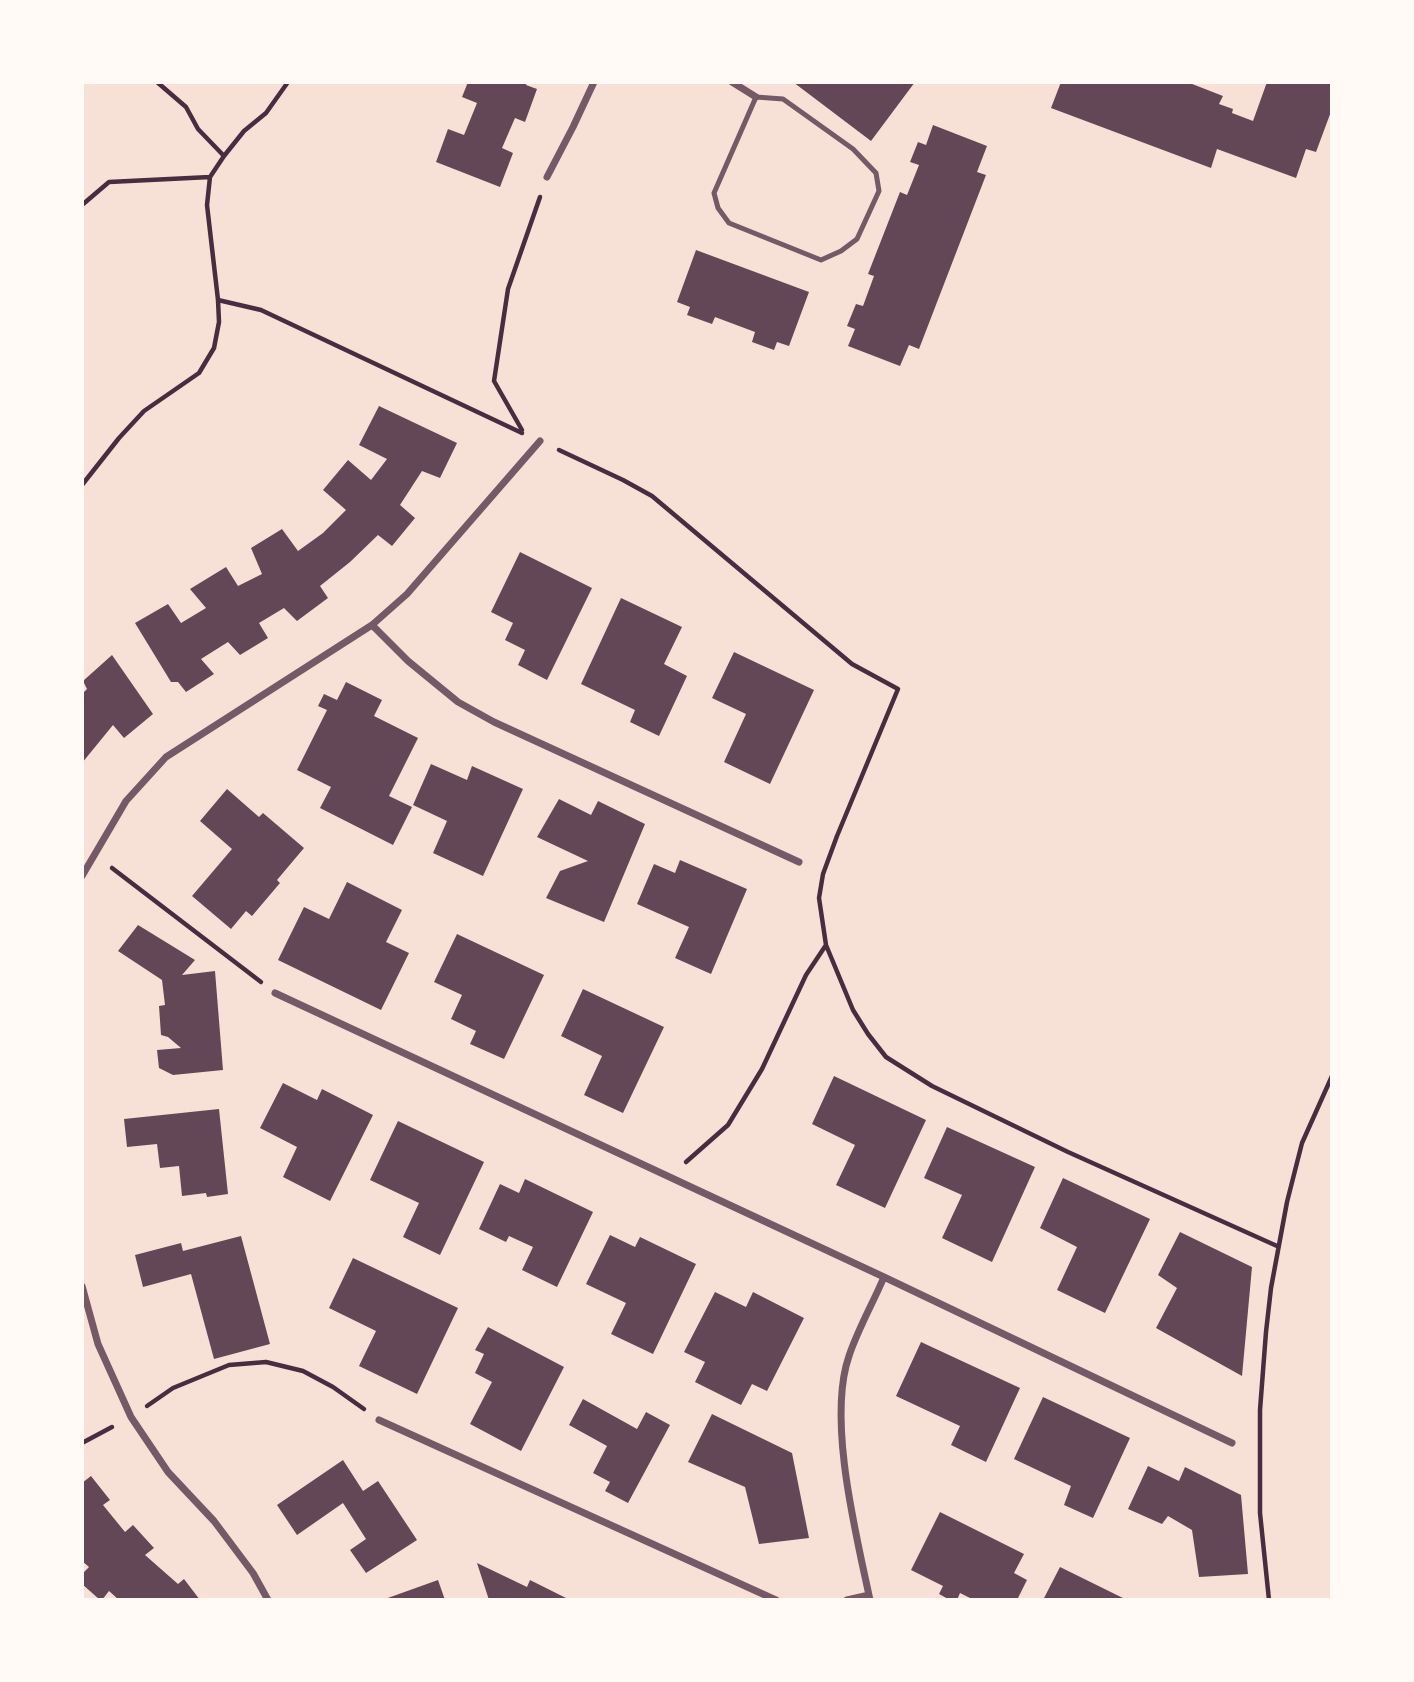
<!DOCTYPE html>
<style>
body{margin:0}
#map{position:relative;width:1414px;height:1682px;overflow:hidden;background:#f7e1d7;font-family:Quicksand,sans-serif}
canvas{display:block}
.frame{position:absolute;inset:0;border:84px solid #fffaf5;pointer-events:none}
</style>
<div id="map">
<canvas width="1414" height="1682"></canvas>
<div class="frame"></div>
</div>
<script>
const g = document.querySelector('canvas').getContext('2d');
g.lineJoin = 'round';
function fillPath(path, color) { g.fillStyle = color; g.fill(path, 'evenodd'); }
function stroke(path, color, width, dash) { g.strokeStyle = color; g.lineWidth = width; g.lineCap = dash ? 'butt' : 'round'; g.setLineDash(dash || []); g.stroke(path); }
const building = new Path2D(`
 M 468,82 L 527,82 L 526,85 L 537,89 L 525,122 L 515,118 L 502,148 L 513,153 L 500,187 L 436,162 L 448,129 L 464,135 L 477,103 L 462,97 Z
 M 793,82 L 915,82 L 871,141 Z
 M 1061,82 L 1187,82 L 1223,96 L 1219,104 L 1233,109 L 1232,113 L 1253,121 L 1267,82 L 1332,82 L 1332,109 L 1316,152 L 1306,149 L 1296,178 L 1217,149 L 1211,168 L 1051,108 Z
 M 933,125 L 987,146 L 977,172 L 986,175 L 919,349 L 909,345 L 900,366 L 848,346 L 855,329 L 847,326 L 856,304 L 863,306 L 874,276 L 868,274 L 900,192 L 907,195 L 919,165 L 910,162 L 918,142 L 926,145 Z
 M 696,250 L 809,292 L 789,346 L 777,342 L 774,350 L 752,342 L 755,332 L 715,317 L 712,324 L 687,315 L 690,307 L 677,302 Z
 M 379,406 L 457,443 L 440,478 L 422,471 L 400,505 L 415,518 L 392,546 L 378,535 L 350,562 L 320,586 L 328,598 L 297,621 L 284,608 L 259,623 L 268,638 L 240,655 L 228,642 L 201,659 L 214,674 L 186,692 L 178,682 L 171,682 L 135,623 L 168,604 L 181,623 L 206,608 L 190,589 L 226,567 L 238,586 L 262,574 L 251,548 L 282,529 L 298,551 L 323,533 L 346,510 L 323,490 L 348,460 L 371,480 L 387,459 L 359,445 Z
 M 520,552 L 592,588 L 547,680 L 518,665 L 525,650 L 505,640 L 513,623 L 491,612 Z
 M 621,598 L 682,627 L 664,664 L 687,676 L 659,736 L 630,722 L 635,710 L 581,684 Z
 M 734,652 L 814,690 L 770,784 L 724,762 L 746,714 L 712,698 Z
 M 112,655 L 153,714 L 124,738 L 113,725 L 82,763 L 82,694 L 87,689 L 83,681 Z
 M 346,682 L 382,700 L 374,716 L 418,738 L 389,796 L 412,807 L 393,845 L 320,808 L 331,787 L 297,770 L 327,710 L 318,706 L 324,694 L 337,700 Z
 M 431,764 L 467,780 L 472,766 L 523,789 L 483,876 L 433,853 L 447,821 L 413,805 Z
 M 227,789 L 259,817 L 263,813 L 304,848 L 277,880 L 280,883 L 252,916 L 246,911 L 231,929 L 192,896 L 232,849 L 200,821 Z
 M 559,799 L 591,815 L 598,801 L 645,824 L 604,922 L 546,898 L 560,871 L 588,861 L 537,837 Z
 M 680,860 L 747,889 L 711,974 L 675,958 L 689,927 L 637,904 L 654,864 L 675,873 Z
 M 347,882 L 402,910 L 386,942 L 409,953 L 381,1010 L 278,960 L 304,907 L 329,919 Z
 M 138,925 L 195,960 L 182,975 L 215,971 L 223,1070 L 173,1075 L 159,1068 L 157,1050 L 181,1048 L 168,1037 L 161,1035 L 159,1006 L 165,1005 L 162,980 L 118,951 Z
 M 457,934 L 544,975 L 504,1059 L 470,1044 L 476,1031 L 451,1019 L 462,995 L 434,982 Z
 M 583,989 L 664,1027 L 623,1113 L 584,1095 L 602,1056 L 561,1036 Z
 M 834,1076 L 926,1120 L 885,1208 L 836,1185 L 855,1145 L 812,1124 Z
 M 283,1083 L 317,1100 L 322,1089 L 373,1115 L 330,1201 L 283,1177 L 297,1147 L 260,1128 Z
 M 219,1109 L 228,1194 L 207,1197 L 206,1193 L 182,1196 L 179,1166 L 160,1168 L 157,1144 L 127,1147 L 124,1119 Z
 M 398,1121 L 484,1162 L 440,1255 L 403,1237 L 419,1203 L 370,1180 Z
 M 947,1127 L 1035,1167 L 992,1262 L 942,1238 L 962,1195 L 924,1178 Z
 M 1063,1178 L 1150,1219 L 1105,1313 L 1057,1290 L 1077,1247 L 1040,1228 Z
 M 525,1179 L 593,1212 L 557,1287 L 522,1270 L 533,1247 L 509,1236 L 506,1242 L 479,1229 L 500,1184 L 519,1193 Z
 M 1180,1232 L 1252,1267 L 1242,1376 L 1156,1328 L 1177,1288 L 1158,1275 Z
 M 610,1235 L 635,1247 L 640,1237 L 696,1264 L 653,1354 L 611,1334 L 626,1303 L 586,1284 Z
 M 241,1236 L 270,1344 L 214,1359 L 191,1274 L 143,1287 L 135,1255 L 181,1243 L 183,1251 Z
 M 353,1258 L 458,1308 L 417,1394 L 359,1366 L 376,1331 L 329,1308 Z
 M 715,1292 L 746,1307 L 753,1292 L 804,1318 L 767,1391 L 752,1384 L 741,1405 L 695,1382 L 705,1362 L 684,1352 Z
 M 488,1327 L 564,1367 L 521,1451 L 470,1424 L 492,1382 L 475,1373 L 484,1354 L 475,1350 Z
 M 921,1342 L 1020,1388 L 986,1462 L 951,1445 L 960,1426 L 896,1396 Z
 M 1043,1397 L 1130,1438 L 1093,1518 L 1064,1505 L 1071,1486 L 1014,1459 Z
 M 583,1399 L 637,1429 L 646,1412 L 670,1425 L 628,1503 L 605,1491 L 610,1482 L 593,1473 L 607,1446 L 569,1425 Z
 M 712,1414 L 792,1453 L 809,1538 L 759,1544 L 745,1487 L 688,1462 Z
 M 343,1460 L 363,1491 L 378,1481 L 417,1540 L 366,1573 L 350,1550 L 366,1539 L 343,1503 L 297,1535 L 277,1505 Z
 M 1148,1466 L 1179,1481 L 1185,1467 L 1241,1495 L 1248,1574 L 1199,1577 L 1192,1530 L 1168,1516 L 1162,1524 L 1128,1509 Z
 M 91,1476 L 110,1500 L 103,1505 L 125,1532 L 133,1525 L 154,1548 L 145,1555 L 178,1584 L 184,1579 L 200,1600 L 119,1600 L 109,1591 L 102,1600 L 100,1600 L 82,1584 L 82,1574 L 89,1567 L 82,1561 L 82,1483 Z
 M 940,1512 L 1024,1554 L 1014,1573 L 1027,1580 L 1017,1600 L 969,1600 L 970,1598 L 960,1593 L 957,1600 L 950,1600 L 939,1594 L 943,1586 L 911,1570 Z
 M 477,1563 L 527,1587 L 530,1580 L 570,1600 L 489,1600 Z
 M 1060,1567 L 1127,1600 L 1043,1600 Z
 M 438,1580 L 445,1600 L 385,1600 L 385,1599 Z`);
const path = new Path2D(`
 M 157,82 L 186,107 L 198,129 L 224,156
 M 82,205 L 109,182 L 210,177
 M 218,300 L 261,310 L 522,433
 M 522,430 L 494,381 L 508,289 L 540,197
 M 559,450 L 623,480 L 652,496 L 852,664 L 898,689 L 837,836 L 823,874 L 819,898 L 826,945 L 853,1010 L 868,1034 L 886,1057 L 932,1086 L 1068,1152 L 1277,1246
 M 82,485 L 119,438 L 144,411 L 199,373 L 214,348 L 219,322 L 218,300 L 207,205 L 210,177 L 224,156 L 244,131 L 266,113 L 288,82
 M 112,868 L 261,982
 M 686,1162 L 728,1125 L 762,1069 L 806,975 L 826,945
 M 147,1406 L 173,1388 L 229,1365 L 266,1362 L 303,1371 L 333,1387 L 364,1409
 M 82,1443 L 112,1427
 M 1269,1600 L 1260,1513 L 1260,1410 L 1266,1332 L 1271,1288 L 1287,1202 L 1302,1143 L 1332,1076`);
const service = new Path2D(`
 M 756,97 L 783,99 L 853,149 L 876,173 L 879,191 L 857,239 L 841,251 L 821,260 L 729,223 L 718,208 L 714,193 Z`);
const minor = new Path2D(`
 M 732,82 L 756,97
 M 547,177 L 573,127 L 594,82
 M 372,625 L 408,661 L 458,702 L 494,722 L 799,862
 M 82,876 L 126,801 L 166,757 L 372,625 L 407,594 L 540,441
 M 275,993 L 884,1277 L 1232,1443
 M 82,1286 L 98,1344 L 131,1417 L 168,1472 L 214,1521 L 253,1573 L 268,1600
 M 379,1420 L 776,1600
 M 847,1600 L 869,1595
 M 870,1600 C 856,1534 827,1419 849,1356 C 858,1329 873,1303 884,1277`);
fillPath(building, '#644757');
stroke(path, '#4a2c40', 4.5);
stroke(service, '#755966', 5);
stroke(minor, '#755966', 7);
</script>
